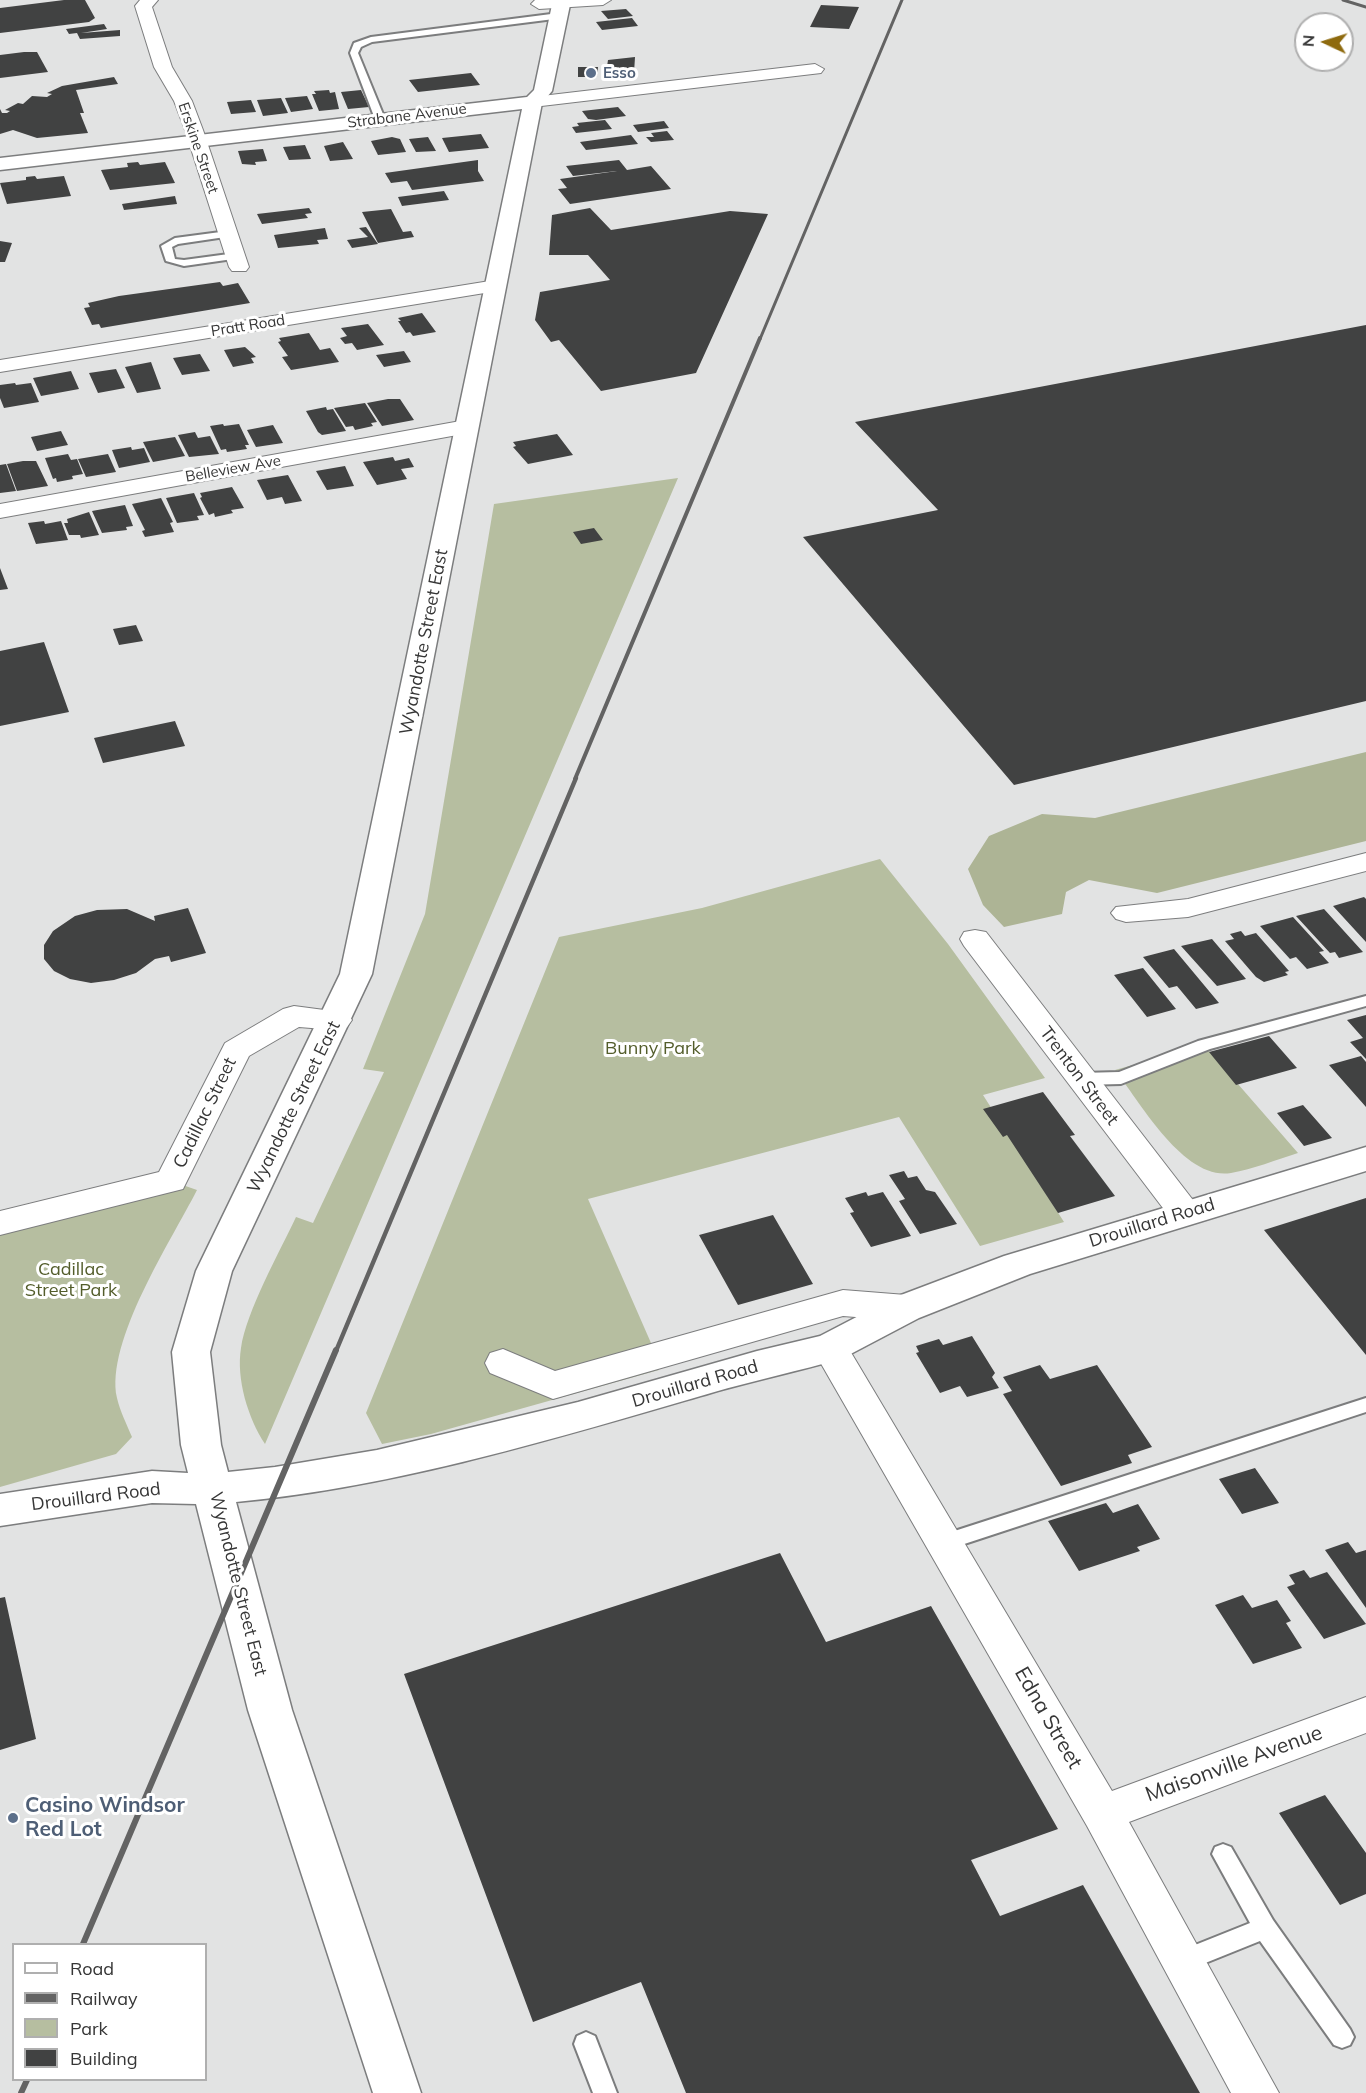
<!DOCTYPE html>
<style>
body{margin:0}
#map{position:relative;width:1366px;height:2093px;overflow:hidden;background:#e2e3e3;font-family:Mulish,sans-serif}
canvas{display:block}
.legend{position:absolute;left:12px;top:1943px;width:195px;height:138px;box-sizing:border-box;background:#fff;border:2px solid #afafaf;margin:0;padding:8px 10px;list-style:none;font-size:18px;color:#363636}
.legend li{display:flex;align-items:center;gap:12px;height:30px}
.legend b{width:30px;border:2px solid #afafaf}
.north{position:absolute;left:1294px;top:12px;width:60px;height:60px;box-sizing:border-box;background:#fff;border:2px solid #afafaf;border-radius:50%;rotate:274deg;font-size:16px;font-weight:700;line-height:24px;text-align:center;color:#363636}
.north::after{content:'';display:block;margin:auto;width:21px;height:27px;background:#8e6a0e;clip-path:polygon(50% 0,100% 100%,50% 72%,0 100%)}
</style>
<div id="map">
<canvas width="1366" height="2093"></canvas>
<ul class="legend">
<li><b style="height:8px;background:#fff"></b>Road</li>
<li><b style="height:8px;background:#636363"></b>Railway</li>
<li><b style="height:16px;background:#b6bea0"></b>Park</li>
<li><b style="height:16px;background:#414242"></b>Building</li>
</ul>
<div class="north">N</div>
</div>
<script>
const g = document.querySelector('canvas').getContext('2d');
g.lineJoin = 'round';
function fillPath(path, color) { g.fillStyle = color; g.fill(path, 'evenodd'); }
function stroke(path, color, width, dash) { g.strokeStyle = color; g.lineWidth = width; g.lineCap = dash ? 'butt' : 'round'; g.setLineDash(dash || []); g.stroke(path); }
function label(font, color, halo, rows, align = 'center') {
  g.font = font + ' Mulish,sans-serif'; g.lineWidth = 6; g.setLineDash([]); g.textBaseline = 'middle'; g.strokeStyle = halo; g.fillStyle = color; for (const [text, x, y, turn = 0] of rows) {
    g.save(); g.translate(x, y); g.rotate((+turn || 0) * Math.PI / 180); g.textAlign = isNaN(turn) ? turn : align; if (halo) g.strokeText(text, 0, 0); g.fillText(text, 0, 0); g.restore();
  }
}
const green = new Path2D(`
 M 678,478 L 265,1444 C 248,1418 236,1379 241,1348 C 246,1312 280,1251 296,1217 L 313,1223 L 384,1072 L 363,1069 L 425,914 L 494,504 Z
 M 880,859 L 948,944 L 1045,1078 L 983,1095 L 1064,1222 L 980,1246 L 899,1117 L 588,1199 L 651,1343 L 659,1370 L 431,1434 L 382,1444 L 366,1413 L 559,937 L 702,908 Z
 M 1204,1045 L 1298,1153 C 1276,1160 1253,1169 1231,1173 C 1184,1181 1140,1102 1115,1070 Z
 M 171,1181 L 197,1190 C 171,1241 105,1342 117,1398 C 120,1411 127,1425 132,1437 L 116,1454 L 0,1487 L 0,1223 Z`);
const forest = new Path2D(`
 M 1366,752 L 1366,841 L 1157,893 L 1089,880 L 1066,892 L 1062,914 L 1004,927 L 983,905 L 968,869 L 989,836 L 1042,814 L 1095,818 Z`);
const building = new Path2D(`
 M 64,0 L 85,0 L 95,18 L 89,22 L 0,33 L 0,8 Z
 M 821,5 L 859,7 L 849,29 L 810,27 Z
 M 626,9 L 633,16 L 608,19 L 601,11 Z
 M 632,18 L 638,26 L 602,30 L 596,22 Z
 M 104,24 L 107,29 L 81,33 L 120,30 L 120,36 L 80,39 L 77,33 L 69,34 L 66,29 Z
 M 24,52 L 37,52 L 48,72 L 0,78 L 0,55 Z
 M 635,57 L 634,73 L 606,73 L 608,60 Z
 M 578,67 L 598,67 L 597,77 L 578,77 Z
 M 471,73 L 480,85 L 418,92 L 409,80 Z
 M 114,77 L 118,84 L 76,90 L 84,113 L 80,113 L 88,133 L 37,138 L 13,130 L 0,134 L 0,109 L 2,113 L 7,113 L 10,111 L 5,110 L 18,103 L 23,104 L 32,96 L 47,97 L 52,94 L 47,93 L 62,86 Z
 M 329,90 L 330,93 L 335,92 L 339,109 L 319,111 L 312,94 L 316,94 L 314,91 Z
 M 361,90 L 369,107 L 348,109 L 341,92 Z
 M 307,96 L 313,109 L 291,112 L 285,98 Z
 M 281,98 L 288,113 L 263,116 L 257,100 Z
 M 251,100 L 256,112 L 231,114 L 227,102 Z
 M 618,107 L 626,116 L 596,120 L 588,119 L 582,111 Z
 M 605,120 L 612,129 L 576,133 L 572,127 L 579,126 L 577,123 Z
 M 664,121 L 669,128 L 638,132 L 633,125 Z
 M 667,131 L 674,140 L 651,142 L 646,137 L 654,137 L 651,133 Z
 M 481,134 L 489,148 L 449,152 L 442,138 Z
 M 631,135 L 638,144 L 586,150 L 580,142 Z
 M 392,137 L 400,139 L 406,152 L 378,155 L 371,141 Z
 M 428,137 L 436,151 L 416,152 L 409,139 Z
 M 343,142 L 353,159 L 330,161 L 324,146 Z
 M 305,145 L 311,159 L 289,160 L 283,147 Z
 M 263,149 L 267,161 L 255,162 L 256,165 L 242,164 L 238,151 Z
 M 478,160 L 478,171 L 484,181 L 412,190 L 407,181 L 391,183 L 385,173 Z
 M 619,160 L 627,170 L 651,166 L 671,189 L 570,204 L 558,189 L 567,188 L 560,179 L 617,171 L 573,176 L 566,166 Z
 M 138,162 L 140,165 L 165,162 L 175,183 L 110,190 L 101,170 L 128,167 L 127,163 Z
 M 35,176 L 37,179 L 64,176 L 71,196 L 7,204 L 0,183 L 26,180 L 26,177 Z
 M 444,191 L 449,200 L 402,206 L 398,197 Z
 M 175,196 L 177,204 L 124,210 L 122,204 Z
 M 309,208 L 312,213 L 305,214 L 308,218 L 262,224 L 257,214 Z
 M 590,208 L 611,230 L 730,211 L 768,214 L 696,373 L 601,391 L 559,340 L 551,342 L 535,320 L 540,292 L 610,280 L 588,255 L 549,255 L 552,215 Z
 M 391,209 L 403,232 L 411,231 L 414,237 L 378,243 L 362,212 Z
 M 366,227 L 378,244 L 352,248 L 347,240 L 368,237 L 359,228 Z
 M 325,228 L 328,239 L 317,240 L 319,244 L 278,248 L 274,235 Z
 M 0,241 L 12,243 L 5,262 L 0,262 Z
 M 220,282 L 223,286 L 238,283 L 250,303 L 101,328 L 99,324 L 92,325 L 84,308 L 90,307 L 88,303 L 119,296 Z
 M 422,313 L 436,332 L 413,336 L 410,332 L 406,333 L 398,321 L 401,321 L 398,318 Z
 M 368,324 L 384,345 L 357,350 L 352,343 L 345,344 L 340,338 L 347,336 L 341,328 Z
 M 1366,325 L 1366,701 L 1014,785 L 803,537 L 938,510 L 855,422 Z
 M 309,333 L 320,350 L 330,348 L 339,362 L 291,370 L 282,357 L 288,356 L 278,342 L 281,341 L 279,338 Z
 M 245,347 L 256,357 L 251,358 L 254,363 L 233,367 L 224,350 Z
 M 404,351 L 411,362 L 384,367 L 376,355 Z
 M 200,354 L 210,371 L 182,375 L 173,358 Z
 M 151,362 L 161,389 L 137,393 L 125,367 Z
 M 116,369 L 125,388 L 98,393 L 89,373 Z
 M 71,371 L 79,389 L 41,396 L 33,378 Z
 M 15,383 L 16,385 L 31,383 L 39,402 L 4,408 L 0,398 L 0,385 Z
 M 388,399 L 400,399 L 414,420 L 382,426 L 367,403 Z
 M 365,403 L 377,422 L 371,423 L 373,426 L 355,430 L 353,426 L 346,427 L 334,408 Z
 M 326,407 L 327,410 L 333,409 L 346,431 L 322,435 L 318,432 L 306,411 Z
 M 223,424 L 224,426 L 239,424 L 249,445 L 245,445 L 247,449 L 227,452 L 226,449 L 221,450 L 210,426 Z
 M 273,425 L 283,443 L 256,447 L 247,430 Z
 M 61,431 L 68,445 L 37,451 L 31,437 Z
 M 195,432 L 198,438 L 210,436 L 219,454 L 189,457 L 178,435 Z
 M 557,434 L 573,455 L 528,464 L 513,447 L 516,446 L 513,442 Z
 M 175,437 L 185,456 L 153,462 L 143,442 Z
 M 131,447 L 132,450 L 144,448 L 150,462 L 119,468 L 112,450 Z
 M 68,454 L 71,460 L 77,459 L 83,474 L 72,476 L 73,479 L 57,482 L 56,478 L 53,479 L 45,458 Z
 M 108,454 L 116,472 L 86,477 L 78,459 Z
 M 393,457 L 395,461 L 409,458 L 414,467 L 401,469 L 407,479 L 377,485 L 363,462 Z
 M 23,461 L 36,461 L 48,486 L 17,491 L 7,464 Z
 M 6,464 L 16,491 L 0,493 L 0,465 Z
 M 345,466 L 354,486 L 327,490 L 316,471 Z
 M 288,475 L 302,501 L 285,504 L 282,497 L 267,500 L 257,480 Z
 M 232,487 L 244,508 L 231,510 L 233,513 L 215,517 L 214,513 L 209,515 L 200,498 L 202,497 L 200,493 Z
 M 194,493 L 204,515 L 197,516 L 199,520 L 177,523 L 166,498 Z
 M 161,498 L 173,522 L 170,523 L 174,532 L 145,537 L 142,531 L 145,530 L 132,504 Z
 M 125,505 L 133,526 L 126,527 L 127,530 L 102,533 L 92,511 Z
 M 89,512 L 99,535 L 81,538 L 80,535 L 69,535 L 64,523 L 68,523 L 67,519 Z
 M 44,521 L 45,524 L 61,521 L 68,540 L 36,544 L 28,523 Z
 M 594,528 L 603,540 L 581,544 L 573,532 Z
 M 0,568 L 8,589 L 0,590 Z
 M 136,625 L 143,641 L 119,645 L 113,629 Z
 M 44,642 L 69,712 L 0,726 L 0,651 Z
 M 175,721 L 185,746 L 103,763 L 94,738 Z
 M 1364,897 L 1366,899 L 1366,942 L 1333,906 Z
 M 188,908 L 206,953 L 171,962 L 169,956 L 155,959 L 136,973 L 114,980 L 91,983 L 70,979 L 54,971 L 44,959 L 44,945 L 53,931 L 75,916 L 97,910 L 127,909 L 155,921 L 154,916 Z
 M 1324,909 L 1363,952 L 1339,958 L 1335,952 L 1330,953 L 1296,916 Z
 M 1293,917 L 1324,951 L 1319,952 L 1329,963 L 1307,969 L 1296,957 L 1290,959 L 1260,926 Z
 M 1241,931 L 1245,936 L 1256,933 L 1289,971 L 1285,972 L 1288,975 L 1264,982 L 1256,977 L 1225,941 L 1234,939 L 1230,934 Z
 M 1212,939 L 1246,979 L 1217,986 L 1181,946 Z
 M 1174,949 L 1219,1003 L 1196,1009 L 1177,986 L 1169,988 L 1143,957 Z
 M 1143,968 L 1176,1009 L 1147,1017 L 1114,975 Z
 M 1366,1015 L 1366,1059 L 1350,1042 L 1363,1038 L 1347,1020 Z
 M 1269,1036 L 1297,1068 L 1236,1085 L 1209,1052 Z
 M 1361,1056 L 1366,1062 L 1366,1107 L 1329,1065 Z
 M 1043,1092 L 1075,1135 L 1070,1136 L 1115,1196 L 1058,1213 L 1007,1135 L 1003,1137 L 983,1109 Z
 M 1303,1105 L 1332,1138 L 1304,1146 L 1277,1113 Z
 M 904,1171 L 908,1178 L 917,1176 L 926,1190 L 935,1192 L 957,1224 L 920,1234 L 899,1201 L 905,1199 L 889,1175 Z
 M 866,1192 L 868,1196 L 883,1192 L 911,1236 L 871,1247 L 850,1213 L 854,1212 L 845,1198 Z
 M 1366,1198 L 1366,1355 L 1264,1230 Z
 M 773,1215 L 813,1284 L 738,1305 L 699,1235 Z
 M 972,1336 L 995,1373 L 992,1377 L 999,1388 L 967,1397 L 960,1386 L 940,1393 L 916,1353 L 919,1352 L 916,1346 L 939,1339 L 943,1345 Z
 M 1040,1365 L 1050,1379 L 1097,1365 L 1152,1447 L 1128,1455 L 1132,1463 L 1061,1486 L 1003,1394 L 1012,1391 L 1003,1377 Z
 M 1255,1468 L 1279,1503 L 1242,1514 L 1219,1479 Z
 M 1106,1503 L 1113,1513 L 1138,1504 L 1160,1539 L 1137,1547 L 1140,1551 L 1079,1571 L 1048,1521 Z
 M 1348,1542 L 1356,1553 L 1366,1550 L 1366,1608 L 1325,1550 Z
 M 780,1553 L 826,1642 L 931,1606 L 1058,1829 L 971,1860 L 1000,1916 L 1083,1885 L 1200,2093 L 686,2093 L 641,1982 L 533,2022 L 404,1674 Z
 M 1304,1570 L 1310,1578 L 1327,1572 L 1366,1624 L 1324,1639 L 1287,1587 L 1295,1584 L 1289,1575 Z
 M 1243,1595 L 1252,1608 L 1277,1600 L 1291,1621 L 1286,1623 L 1302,1648 L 1253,1664 L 1215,1605 Z
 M 5,1597 L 36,1739 L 0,1750 L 0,1598 Z
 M 1325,1795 L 1366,1853 L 1366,1894 L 1340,1905 L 1279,1813 Z`);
const lane = new Path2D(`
 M 559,13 L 562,14 L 562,18 L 372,42 L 361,47 L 358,53 L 385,119 L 380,122 L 375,119 L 350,53 L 354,43 L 371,37 Z
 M 228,231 L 232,232 L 232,236 L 178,244 L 172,247 L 175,259 L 184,260 L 236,253 L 241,256 L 240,258 L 184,266 L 166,261 L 161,246 L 175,238 Z
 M 1366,996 L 1366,1006 L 1210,1049 L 1121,1084 L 1081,1085 L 1073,1079 L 1081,1073 L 1119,1072 L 1198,1041 Z
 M 1366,1398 L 1366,1412 L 946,1550 L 939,1548 L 936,1542 L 939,1536 Z
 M 1223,1844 L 1231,1847 L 1273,1920 L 1350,2029 L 1354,2037 L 1350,2045 L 1342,2048 L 1334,2045 L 1260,1941 L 1183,1972 L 1175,1969 L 1171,1961 L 1175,1953 L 1250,1923 L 1212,1854 L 1215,1847 Z
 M 586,2032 L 595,2036 L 617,2093 L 593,2093 L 574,2044 L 577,2036 Z`);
const street = new Path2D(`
 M 140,0 L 158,0 L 152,7 L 172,67 L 192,101 L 203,130 L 249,267 L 246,271 L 232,271 L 229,267 L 185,130 L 174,101 L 154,67 L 135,6 Z
 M 535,0 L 611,0 L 603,5 L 539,9 L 531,4 Z
 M 815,64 L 824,69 L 821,73 L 533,107 L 524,102 L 533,97 Z
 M 496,280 L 503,282 L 506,286 L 503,290 L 0,372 L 0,360 Z
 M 466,420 L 474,422 L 477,427 L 474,432 L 0,518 L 0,504 Z
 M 1366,853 L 1366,871 L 1188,917 L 1126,922 L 1116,919 L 1111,913 L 1116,907 L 1188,899 Z
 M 975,930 L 986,932 L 1196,1204 L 1201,1212 L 1196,1220 L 1184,1224 L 1172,1220 L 964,946 L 960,939 L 964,932 Z
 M 294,1006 L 347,1013 L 352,1020 L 347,1027 L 336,1030 L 299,1027 L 249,1056 L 183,1189 L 0,1235 L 0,1211 L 159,1172 L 225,1043 L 283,1009 Z
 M 843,1290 L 906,1295 L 918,1299 L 924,1308 L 918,1317 L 906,1321 L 843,1316 L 553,1399 L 490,1373 L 485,1363 L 490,1353 L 503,1349 L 555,1371 Z
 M 830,1335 L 843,1339 L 1112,1791 L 1366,1697 L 1366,1733 L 1129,1822 L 1279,2093 L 1231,2093 L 1087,1826 L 812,1348 L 817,1339 Z`);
const secondary = new Path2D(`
 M 553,0 L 571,0 L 552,91 L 542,103 L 372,974 L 232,1271 L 210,1352 L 221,1445 L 228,1472 L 275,1467 L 377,1450 L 578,1402 L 757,1351 L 820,1336 L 893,1298 L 1004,1256 L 1366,1147 L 1366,1171 L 1030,1274 L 919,1318 L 843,1358 C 800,1371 755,1380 711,1393 C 557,1438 396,1487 236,1502 L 292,1710 L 421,2093 L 373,2093 L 248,1710 L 196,1504 L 152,1503 L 0,1526 L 0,1494 L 152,1471 L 188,1473 L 181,1445 L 172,1352 L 196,1271 L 340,974 L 522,109 L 0,170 L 0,158 L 527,97 L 534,90 Z`);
const railFar3 = new Path2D(`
 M 1343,0 L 1366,7
 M 760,339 L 902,0`);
const railFar2 = new Path2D(`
 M 575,779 L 760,338`);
const railFar1 = new Path2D(`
 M 336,1351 L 576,778`);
const rail = new Path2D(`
 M 83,1944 L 336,1350
 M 21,2093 L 27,2080`);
const markers = [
 [591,73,6,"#5c6f8a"],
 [13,1818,6,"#5c6f8a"]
];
const farServicenames = [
 ["Esso",603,73]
];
const farStreetnames = [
 ["Strabane Avenue",407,116,-7],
 ["Erskine Street",198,148,71],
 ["Pratt Road",248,326,-9],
 ["Belleview Ave",233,469,-10]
];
const streetNames = [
 ["Wyandotte Street East",424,642,-79],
 ["Trenton Street",1079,1076,53],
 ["Wyandotte Street East",294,1107,-64],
 ["Cadillac Street",205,1113,-64],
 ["Drouillard Road",1152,1223,-17],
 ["Drouillard Road",695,1384,-16],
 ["Drouillard Road",96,1497,-7],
 ["Wyandotte Street East",238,1584,76]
];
const parkNames = [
 ["Bunny Park",653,1049],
 ["Cadillac",71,1270],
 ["Street Park",71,1291]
];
const nearStreetnames = [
 ["Edna Street",1048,1718,60],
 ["Maisonville Avenue",1234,1764,-20]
];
const nearServicenames = [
 ["Casino Windsor",25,1806],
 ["Red Lot",25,1830]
];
fillPath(green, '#b6bea0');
fillPath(forest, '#adb495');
fillPath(building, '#414242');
stroke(lane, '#7c7d7e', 4);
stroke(street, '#7c7d7e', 2);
stroke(secondary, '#7c7d7e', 3);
fillPath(lane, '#fff');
fillPath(street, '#fff');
fillPath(secondary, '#fff');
stroke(railFar3, '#636363', 3);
stroke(railFar2, '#636363', 4);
stroke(railFar1, '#636363', 4.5);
stroke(rail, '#636363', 6);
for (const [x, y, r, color] of markers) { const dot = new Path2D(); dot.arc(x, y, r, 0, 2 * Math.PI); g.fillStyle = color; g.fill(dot); stroke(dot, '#fff', 2); }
label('bold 15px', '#4e5e75', '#fff', farServicenames, 'left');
label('15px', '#363636', '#fff', farStreetnames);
label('18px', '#363636', '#fff', streetNames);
label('18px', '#535d2b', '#fff', parkNames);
label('21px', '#363636', '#fff', nearStreetnames);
label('bold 21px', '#4e5e75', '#fff', nearServicenames, 'left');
</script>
